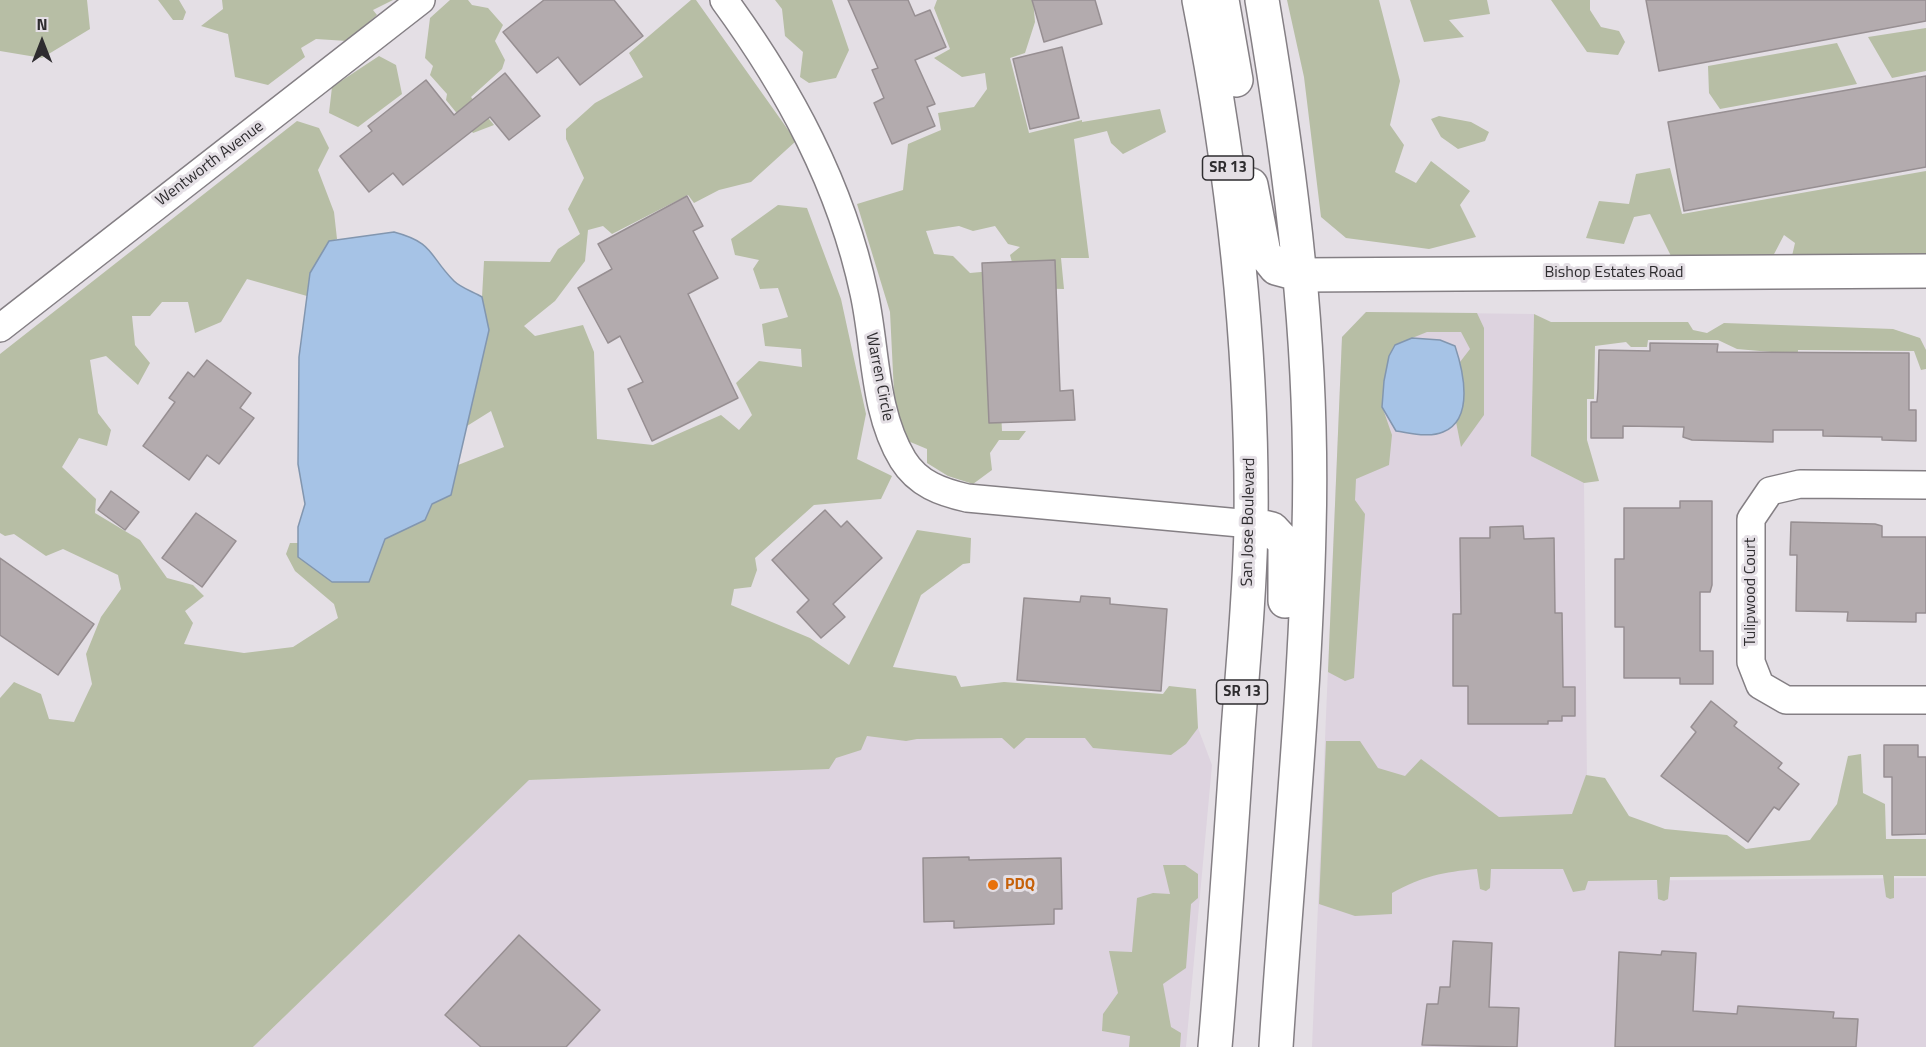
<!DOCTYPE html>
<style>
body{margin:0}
#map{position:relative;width:1926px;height:1047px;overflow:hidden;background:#e4dfe5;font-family:"Titillium Web",sans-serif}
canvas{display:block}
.north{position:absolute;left:12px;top:12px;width:60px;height:60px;-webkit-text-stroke:4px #e4dfe5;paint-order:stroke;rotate:0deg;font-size:16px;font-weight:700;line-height:24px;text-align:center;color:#2e2c2f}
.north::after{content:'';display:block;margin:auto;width:21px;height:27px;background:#2e2c2f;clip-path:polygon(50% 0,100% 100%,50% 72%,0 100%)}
</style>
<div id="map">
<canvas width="1926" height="1047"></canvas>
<div class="north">N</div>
</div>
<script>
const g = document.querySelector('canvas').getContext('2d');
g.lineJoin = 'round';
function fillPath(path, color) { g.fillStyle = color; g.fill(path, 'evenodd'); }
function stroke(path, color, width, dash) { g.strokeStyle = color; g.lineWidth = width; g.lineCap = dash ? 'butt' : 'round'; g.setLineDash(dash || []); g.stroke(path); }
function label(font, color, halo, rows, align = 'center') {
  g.font = font + ' "Titillium Web",sans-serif'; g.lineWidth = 6; g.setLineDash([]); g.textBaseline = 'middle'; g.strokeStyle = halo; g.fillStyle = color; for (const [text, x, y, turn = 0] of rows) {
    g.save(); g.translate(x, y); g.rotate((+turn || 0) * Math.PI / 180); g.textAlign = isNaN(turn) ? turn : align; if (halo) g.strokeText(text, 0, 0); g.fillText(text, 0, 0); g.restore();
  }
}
const built = new Path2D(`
 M 1366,312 L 1534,314 L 1531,456 L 1584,483 L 1588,881 L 1926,878 L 1926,1047 L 1312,1047 L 1342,337 Z
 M 838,728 L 1198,728 L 1212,765 L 1186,1047 L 253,1047 L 528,780 L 816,769 Z`);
const green = new Path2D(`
 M 0,0 L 87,0 L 90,29 L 42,58 L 0,51 Z
 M 158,0 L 179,0 L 186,12 L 183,20 L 173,20 Z
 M 222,0 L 393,0 L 373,10 L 377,15 L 347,41 L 316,39 L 301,48 L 305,57 L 268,85 L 235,77 L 228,34 L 201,26 L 223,9 Z
 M 450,0 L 468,0 L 472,5 L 488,8 L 503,25 L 495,41 L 505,60 L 502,69 L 471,97 L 494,125 L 473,133 L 446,100 L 447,94 L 430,75 L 433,66 L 425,58 L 430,18 Z
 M 691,0 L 696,0 L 796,141 L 751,182 L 719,190 L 694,203 L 688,195 L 612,234 L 603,226 L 588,230 L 585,261 L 555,301 L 524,326 L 535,336 L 583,325 L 594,352 L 597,439 L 653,445 L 721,415 L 739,430 L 752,415 L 736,383 L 759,361 L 802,367 L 801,349 L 765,346 L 762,324 L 788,317 L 778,288 L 760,289 L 753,269 L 759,260 L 735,255 L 731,239 L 778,205 L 807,208 L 841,299 L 866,414 L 857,459 L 892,476 L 881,499 L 814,505 L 755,558 L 757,570 L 751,587 L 734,589 L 731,605 L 810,638 L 849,665 L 917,530 L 971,538 L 970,563 L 963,564 L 921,595 L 893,667 L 956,676 L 961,687 L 1004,682 L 1163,694 L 1169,686 L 1196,689 L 1198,728 L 1186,744 L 1171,755 L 1093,748 L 1085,738 L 1026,738 L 1014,749 L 1002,738 L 917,739 L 906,741 L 867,736 L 861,750 L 836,758 L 829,769 L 529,780 L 253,1047 L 0,1047 L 0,698 L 14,682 L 41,694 L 49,719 L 74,722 L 92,684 L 86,654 L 101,617 L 121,589 L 118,575 L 63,549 L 46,556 L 14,534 L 5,536 L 0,533 L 0,354 L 297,121 L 319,128 L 329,148 L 318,170 L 334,212 L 337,239 L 329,242 L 310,273 L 307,296 L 247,279 L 221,322 L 195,333 L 188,302 L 162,302 L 150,316 L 132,316 L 135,345 L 150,363 L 138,385 L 106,356 L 90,360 L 98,413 L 111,430 L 107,446 L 79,438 L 62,467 L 96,499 L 95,513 L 140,540 L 167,578 L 193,585 L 204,596 L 185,611 L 193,623 L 184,644 L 244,653 L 293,647 L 338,618 L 334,604 L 295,571 L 286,554 L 290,543 L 298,543 L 298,557 L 385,539 L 425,520 L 432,504 L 451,495 L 458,465 L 504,447 L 491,411 L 467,426 L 489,330 L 482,297 L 484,261 L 550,262 L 558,249 L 580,234 L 568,209 L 584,178 L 566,139 L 566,129 L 595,103 L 643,77 L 629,53 Z
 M 775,0 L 832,0 L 849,50 L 836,78 L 809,83 L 800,77 L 803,52 L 785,36 L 782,9 Z
 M 937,0 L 1033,0 L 1035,22 L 1025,53 L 1010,58 L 1029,133 L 1082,120 L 1082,122 L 1160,109 L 1166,132 L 1123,154 L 1111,143 L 1107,131 L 1074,139 L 1089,258 L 1061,258 L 1064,289 L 1019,288 L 1010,255 L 1020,247 L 1008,244 L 995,226 L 973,231 L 959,226 L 926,231 L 934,254 L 953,256 L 970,273 L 992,271 L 994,294 L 983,296 L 986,336 L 998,350 L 1002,431 L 1026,431 L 1019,440 L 999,440 L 990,453 L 992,470 L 973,484 L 948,476 L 927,463 L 927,449 L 908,441 L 895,413 L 890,312 L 857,204 L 903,190 L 908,144 L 941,130 L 938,113 L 974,107 L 987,89 L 985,73 L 962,77 L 934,58 L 950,49 L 934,8 Z
 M 1287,0 L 1379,0 L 1400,81 L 1390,125 L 1404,145 L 1395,172 L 1416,183 L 1431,161 L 1470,191 L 1460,205 L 1476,237 L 1429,249 L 1346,238 L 1321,217 L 1304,77 Z
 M 1410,0 L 1487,0 L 1490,14 L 1449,20 L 1464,37 L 1424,42 Z
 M 1551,0 L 1590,0 L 1590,10 L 1601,27 L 1619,31 L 1625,42 L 1618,55 L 1587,52 Z
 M 1926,28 L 1926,71 L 1892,78 L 1868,37 Z
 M 1837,43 L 1857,84 L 1720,109 L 1709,93 L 1708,66 Z
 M 379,56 L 396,65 L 402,94 L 358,127 L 329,113 L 332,87 Z
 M 1439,116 L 1471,122 L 1489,132 L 1485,141 L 1458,149 L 1441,137 L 1431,119 Z
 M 1670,168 L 1682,214 L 1926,171 L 1926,256 L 1792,256 L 1795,243 L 1784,235 L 1772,258 L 1672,258 L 1650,214 L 1634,217 L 1624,244 L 1586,238 L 1599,201 L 1629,204 L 1636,174 Z
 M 1366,312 L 1477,313 L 1484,328 L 1484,415 L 1461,447 L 1456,422 L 1462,411 L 1463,384 L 1460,362 L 1470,349 L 1461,332 L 1427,332 L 1395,345 L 1382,406 L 1392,435 L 1389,465 L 1356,479 L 1355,500 L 1365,514 L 1354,678 L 1345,681 L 1328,672 L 1342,337 Z
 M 1534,314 L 1551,322 L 1688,322 L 1693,330 L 1707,333 L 1724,323 L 1893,329 L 1920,338 L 1926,350 L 1926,369 L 1921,370 L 1914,351 L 1798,350 L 1797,377 L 1772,373 L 1771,352 L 1737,349 L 1718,340 L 1648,340 L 1647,347 L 1631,347 L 1626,342 L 1595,346 L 1594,399 L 1587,399 L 1587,440 L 1599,481 L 1584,483 L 1531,456 Z
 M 1326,741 L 1360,741 L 1378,768 L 1405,776 L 1421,759 L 1499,817 L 1572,814 L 1586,775 L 1605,778 L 1629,816 L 1665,829 L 1727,835 L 1746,849 L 1810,840 L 1837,804 L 1848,756 L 1861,754 L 1863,793 L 1885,804 L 1886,839 L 1926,839 L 1926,876 L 1894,876 L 1894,898 L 1890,899 L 1886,897 L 1883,875 L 1670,877 L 1668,899 L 1664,901 L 1658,899 L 1657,880 L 1588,881 L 1585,890 L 1573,892 L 1563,869 L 1491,869 L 1490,888 L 1486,891 L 1480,889 L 1477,869 C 1443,872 1423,876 1392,893 L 1392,914 L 1355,916 L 1319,904 Z
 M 1163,865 L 1185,865 L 1198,874 L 1198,898 L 1191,904 L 1186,968 L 1163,984 L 1171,1027 L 1181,1033 L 1180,1047 L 1129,1047 L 1130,1036 L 1102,1031 L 1103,1014 L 1118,993 L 1109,951 L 1132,952 L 1137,898 L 1153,893 L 1170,894 Z`);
const water = new Path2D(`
 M 394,232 C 435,243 428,255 454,281 C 461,288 474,292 482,297 L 489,330 L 451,495 L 432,504 L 425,520 L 385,539 L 369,582 L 332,582 L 298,557 L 298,527 L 305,504 L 298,464 L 299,357 L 310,273 L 329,241 Z
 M 1412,338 L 1440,340 L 1455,346 C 1463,370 1475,419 1443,432 C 1429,438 1411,433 1396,431 L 1382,407 L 1384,381 L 1389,356 L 1395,345 Z`);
const building = new Path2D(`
 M 544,0 L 614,0 L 643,36 L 580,85 L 558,57 L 537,73 L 503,32 Z
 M 848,0 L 908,0 L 915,16 L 930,10 L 946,47 L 915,60 L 935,104 L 927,107 L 935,126 L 892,144 L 874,103 L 884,98 L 872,70 L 878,68 Z
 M 1032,0 L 1095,0 L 1102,24 L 1044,42 Z
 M 1646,0 L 1926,0 L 1926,21 L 1659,71 Z
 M 1062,47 L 1079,118 L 1030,129 L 1013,59 Z
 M 505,73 L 540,116 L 509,140 L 490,117 L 403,185 L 393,173 L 369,192 L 340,156 L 372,131 L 368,126 L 426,80 L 454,115 Z
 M 1926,76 L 1926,167 L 1684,211 L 1668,122 Z
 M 687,196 L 703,226 L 693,231 L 718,278 L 688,294 L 738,398 L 652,441 L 628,389 L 643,382 L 620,336 L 608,343 L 578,288 L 612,269 L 598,244 Z
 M 1055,260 L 1060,391 L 1073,390 L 1075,420 L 989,423 L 982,263 Z
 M 1650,343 L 1718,344 L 1717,352 L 1909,353 L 1909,410 L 1916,410 L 1916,441 L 1882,440 L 1882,437 L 1823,436 L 1823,430 L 1773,430 L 1773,442 L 1692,440 L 1683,437 L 1684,427 L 1623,426 L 1623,438 L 1591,438 L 1591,402 L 1597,402 L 1598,389 L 1599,350 L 1650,351 Z
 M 207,360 L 251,393 L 240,408 L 254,418 L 219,464 L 207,455 L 189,480 L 143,446 L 175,402 L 169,398 L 188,372 L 194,377 Z
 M 111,491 L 139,512 L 125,530 L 98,510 Z
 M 1680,501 L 1712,501 L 1712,585 L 1710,592 L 1700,592 L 1700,651 L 1713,651 L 1713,684 L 1680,684 L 1680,678 L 1624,678 L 1624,627 L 1615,627 L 1615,559 L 1624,559 L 1624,508 L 1680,508 Z
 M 825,510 L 841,527 L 847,521 L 882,558 L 833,604 L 845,617 L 821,638 L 797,612 L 809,600 L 772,560 Z
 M 196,513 L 236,541 L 202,587 L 162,558 Z
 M 1791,522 L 1875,524 L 1882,526 L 1882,537 L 1926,537 L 1926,613 L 1916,613 L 1916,622 L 1847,621 L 1848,612 L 1796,611 L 1797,555 L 1790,555 Z
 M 1523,526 L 1524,539 L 1554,538 L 1555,613 L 1562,613 L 1563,687 L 1575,687 L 1575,716 L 1562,716 L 1562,721 L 1548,721 L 1548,724 L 1468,724 L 1468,686 L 1453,686 L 1453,614 L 1461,614 L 1460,538 L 1490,538 L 1490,527 Z
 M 0,558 L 94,624 L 58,675 L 0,635 Z
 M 1081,596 L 1110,598 L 1110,604 L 1167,609 L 1161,691 L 1017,680 L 1024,598 L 1080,602 Z
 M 1711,701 L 1737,722 L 1734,726 L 1782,763 L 1778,768 L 1799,784 L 1779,810 L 1774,807 L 1748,842 L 1661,776 L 1696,732 L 1691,727 Z
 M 1884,745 L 1918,745 L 1918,757 L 1926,757 L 1926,834 L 1892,835 L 1892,777 L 1884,777 Z
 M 969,857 L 969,860 L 1061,858 L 1062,909 L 1054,909 L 1054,924 L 954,928 L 954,921 L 924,922 L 923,858 Z
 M 519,935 L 600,1010 L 566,1047 L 481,1047 L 445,1015 Z
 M 1453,941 L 1492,943 L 1489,1007 L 1519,1008 L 1517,1047 L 1422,1045 L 1427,1004 L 1438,1004 L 1440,987 L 1450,987 Z
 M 1662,951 L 1696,953 L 1693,1011 L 1737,1014 L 1738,1006 L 1834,1012 L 1833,1018 L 1858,1019 L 1856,1047 L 1615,1047 L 1619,952 L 1661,955 Z`);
const street = new Path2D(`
 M 724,0 C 789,89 841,185 864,293 C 876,347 873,411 903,460 C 918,484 941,492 967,498 L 1251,524
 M 0,328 L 421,0
 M 1926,485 L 1800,484 L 1770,491 L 1751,519 L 1751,662 L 1760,685 L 1786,700 L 1926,700`);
const secondary = new Path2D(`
 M 1302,275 L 1926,271`);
const primary = new Path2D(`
 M 1199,0 C 1233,173 1253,349 1251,525 C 1250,594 1243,662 1238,731 C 1231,836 1224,942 1215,1047
 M 1222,0 L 1236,80
 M 1262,0 C 1292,177 1314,350 1309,530 C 1305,703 1287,875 1276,1047
 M 1251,185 L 1264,253 L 1276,268 L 1302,275
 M 1251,524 L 1272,529 L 1285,543 L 1285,601`);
const markers = [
 [993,885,6,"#e8710a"]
];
const shields = [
 [1228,168,51],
 [1242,692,51]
];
const shieldNames = [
 ["SR 13",1228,168],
 ["SR 13",1242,692]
];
const streetNames = [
 ["Wentworth Avenue",210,164,-37],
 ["Bishop Estates Road",1614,273],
 ["Warren Circle",879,377,79],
 ["San Jose Boulevard",1249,522,-89],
 ["Tulipwood Court",1751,592,-90]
];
const foodNames = [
 ["PDQ",1005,885]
];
fillPath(built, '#ddd3df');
fillPath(green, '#b7bea5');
fillPath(water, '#a6c3e6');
stroke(water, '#8296af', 1.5);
fillPath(building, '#b3abae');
stroke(building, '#978f92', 1.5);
stroke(street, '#847f84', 30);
stroke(secondary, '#847f84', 36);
stroke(primary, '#847f84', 36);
stroke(street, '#fff', 27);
stroke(secondary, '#fff', 33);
stroke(primary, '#fff', 33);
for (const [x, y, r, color] of markers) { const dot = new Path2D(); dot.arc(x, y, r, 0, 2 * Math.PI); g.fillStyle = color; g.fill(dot); stroke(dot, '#e4dfe5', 2); }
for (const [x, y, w] of shields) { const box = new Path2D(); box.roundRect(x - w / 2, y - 12, w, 24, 4.5); g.fillStyle = '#e4dfe5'; g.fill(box); stroke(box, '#2e2c2f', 1.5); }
label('bold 15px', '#2e2c2f', null, shieldNames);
label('16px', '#2e2c2f', '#e4dfe5', streetNames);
label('bold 16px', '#c56008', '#e4dfe5', foodNames, 'left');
</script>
